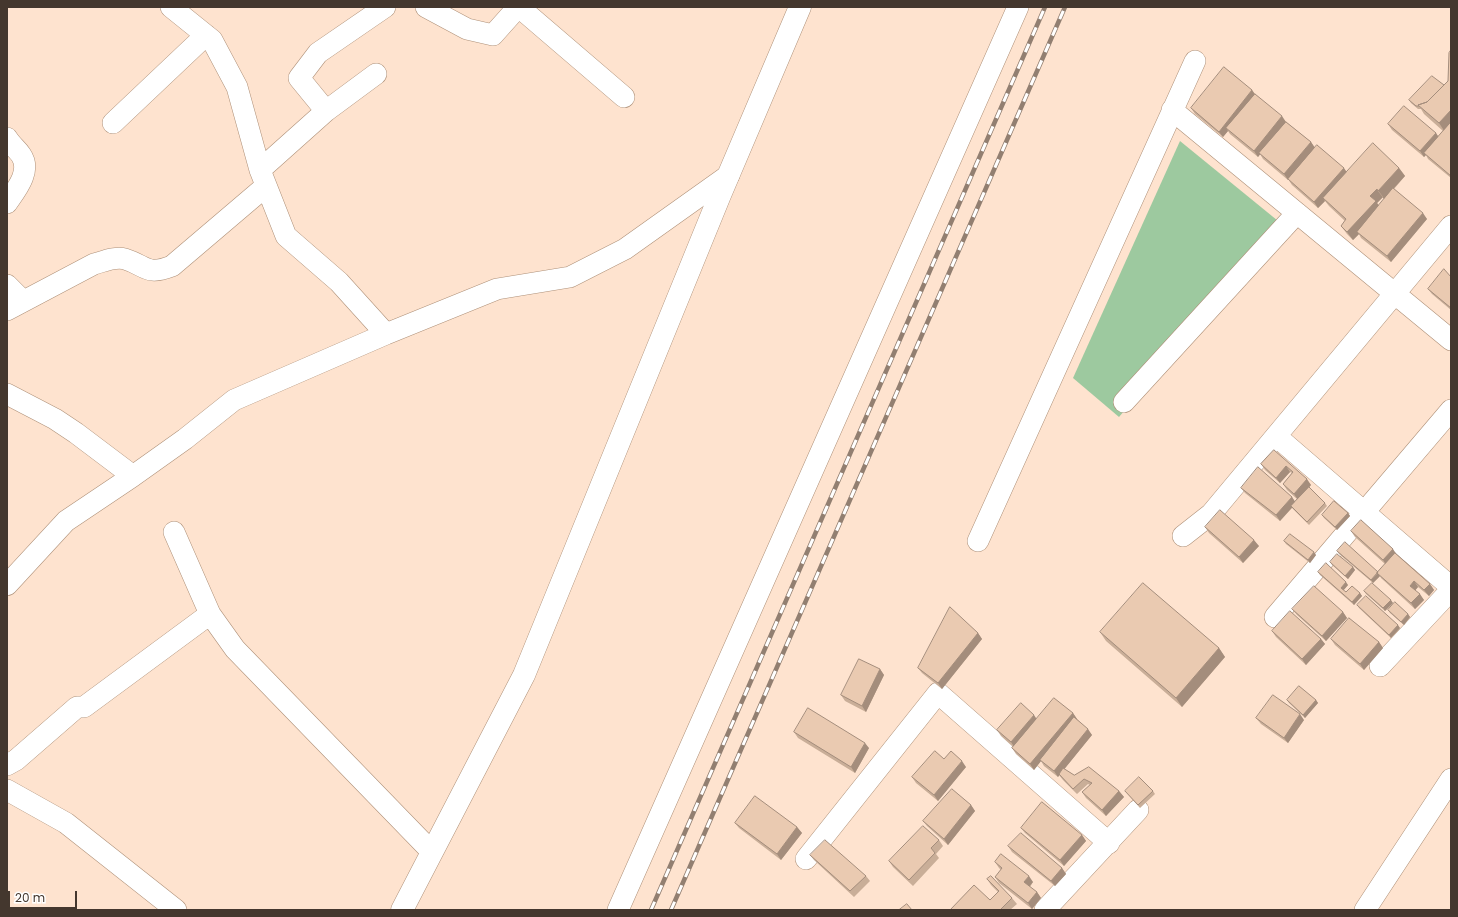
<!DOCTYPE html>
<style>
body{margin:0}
#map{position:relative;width:1458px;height:917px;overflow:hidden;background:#fee3cf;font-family:Poppins,sans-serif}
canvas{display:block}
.frame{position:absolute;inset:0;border:8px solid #44372e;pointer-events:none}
.scale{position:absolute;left:8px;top:891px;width:69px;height:18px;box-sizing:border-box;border:2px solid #44372e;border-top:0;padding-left:5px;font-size:12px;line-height:14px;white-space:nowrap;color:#44372e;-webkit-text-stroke:3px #fff;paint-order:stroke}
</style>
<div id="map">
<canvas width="1458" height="917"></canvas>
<div class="frame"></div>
<div class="scale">20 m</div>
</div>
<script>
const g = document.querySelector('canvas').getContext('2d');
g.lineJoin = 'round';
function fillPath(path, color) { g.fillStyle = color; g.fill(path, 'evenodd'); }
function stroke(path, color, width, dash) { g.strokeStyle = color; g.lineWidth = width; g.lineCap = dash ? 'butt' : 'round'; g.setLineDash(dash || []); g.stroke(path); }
const green = new Path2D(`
 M 1180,141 L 1283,225 L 1119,417 L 1073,378 Z`);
const minor = new Path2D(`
 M 171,7 L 212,40 L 237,87 L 260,170 L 286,236 L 339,282 L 386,334
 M 426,7 L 467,29 L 493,35 L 518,7
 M 519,7 L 624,97
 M 1172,110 L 1451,340
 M 326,111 L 299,78 L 318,53 L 385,7
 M 113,123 L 206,35
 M 7,138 C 11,145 17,149 21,155 C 32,171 16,190 7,203
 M 260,170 L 326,111 L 376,74
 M 7,285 L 23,301
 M 7,310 L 94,264 C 102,262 115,256 125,259 C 147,266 146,276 172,266 L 266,186
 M 7,394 L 55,419 L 76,433 L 133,476
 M 1124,402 L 1297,213
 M 1276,436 L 1451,587
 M 174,532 L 210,614 L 235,649 L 432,852
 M 1183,536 L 1211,514 L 1451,226
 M 978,541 L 1195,61
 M 7,585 L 66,521 L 133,476 L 185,439 L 234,400 L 386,334 L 497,289 L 570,277 L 625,249 L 729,175
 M 1275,617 L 1451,410
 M 1380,666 L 1451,590
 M 7,765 L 16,760 L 77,707 L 84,707 L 210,614
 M 7,790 L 66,823 L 176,910
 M 806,859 L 938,693 L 1109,843
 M 618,910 L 1018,7
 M 1045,910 L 1138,810
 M 1365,910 L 1451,779`);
const tertiary = new Path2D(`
 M 402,910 L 524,675 L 720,195 L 800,7`);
const rail = new Path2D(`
 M 651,910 L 1045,7
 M 671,910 L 1065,7`);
const wall = new Path2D(`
 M 1451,50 L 1451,178 L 1428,159 L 1426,155 L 1424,157 L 1392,130 L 1388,124 L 1436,133 L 1438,137 L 1443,131 L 1424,114 L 1421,109 L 1418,109 L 1411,103 L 1409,100 L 1444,85 L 1448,81 Z
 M 1252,90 L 1255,94 L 1286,122 L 1311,142 L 1315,148 L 1347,172 L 1399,168 L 1405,176 L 1394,189 L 1427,219 L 1391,262 L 1361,238 L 1359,234 L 1353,240 L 1347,234 L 1341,226 L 1345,221 L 1329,206 L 1325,201 L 1318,208 L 1292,185 L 1288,179 L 1288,180 L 1263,159 L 1260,154 L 1258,157 L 1230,134 L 1228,131 L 1223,137 L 1195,114 L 1191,108 ZM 1383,197 L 1384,199 L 1379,206 L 1377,203 Z
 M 1451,277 L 1451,310 L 1432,294 L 1428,289 Z
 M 1274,450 L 1311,485 L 1309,487 L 1325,503 L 1327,506 L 1309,525 L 1292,508 L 1280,521 L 1245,493 L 1241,488 L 1292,497 L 1295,502 L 1297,499 L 1287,490 L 1283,484 L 1292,473 L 1290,472 L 1280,483 L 1265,470 L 1261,464 Z
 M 1348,513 L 1350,516 L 1337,530 L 1324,518 L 1322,515 Z
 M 1205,527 L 1259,546 L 1243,563 L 1209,533 Z
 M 1351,531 L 1396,554 L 1430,584 L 1434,590 L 1429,596 L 1418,587 L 1415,590 L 1424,600 L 1415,609 L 1381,578 L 1380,576 L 1373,583 L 1339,554 L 1337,551 L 1378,572 L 1385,564 L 1355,537 Z
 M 1284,541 L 1316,555 L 1310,563 L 1286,544 Z
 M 1330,562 L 1353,567 L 1355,570 L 1348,579 L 1332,565 Z
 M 1318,572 L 1348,585 L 1343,590 L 1346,592 L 1360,593 L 1362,596 L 1354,605 L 1320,575 Z
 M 1364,591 L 1393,603 L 1385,611 L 1366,594 Z
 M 1357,605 L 1400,628 L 1391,638 L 1359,608 Z
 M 1292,609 L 1343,612 L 1347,618 L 1326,641 L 1297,615 Z
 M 1388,610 L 1408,614 L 1410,617 L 1404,625 L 1390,613 Z
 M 1272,631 L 1321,639 L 1325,644 L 1306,665 L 1276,637 Z
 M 1100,632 L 1219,648 L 1225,657 L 1182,707 L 1106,641 Z
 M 978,633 L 982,639 L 942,689 L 922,673 L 918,668 Z
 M 1331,639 L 1379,642 L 1383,648 L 1364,670 L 1335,645 Z
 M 880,669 L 884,675 L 866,712 L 845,701 L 841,695 Z
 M 1287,700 L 1316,700 L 1318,703 L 1305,718 L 1289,703 Z
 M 1073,713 L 1077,719 L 1092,735 L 1064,769 L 1074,775 L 1119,791 L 1124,797 L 1106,816 L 1086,798 L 1082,792 L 1090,785 L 1088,784 L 1077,794 L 1063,780 L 1059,775 L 1058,777 L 1044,766 L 1041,761 L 1034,770 L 1016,754 L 1012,748 L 1013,747 L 1001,736 L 997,730 L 1037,719 Z
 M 1256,718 L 1304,720 L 1288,743 L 1261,724 Z
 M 794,732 L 869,748 L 855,773 L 798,738 Z
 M 944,759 L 966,767 L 938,801 L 916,783 L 912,777 Z
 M 1125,791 L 1153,791 L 1155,794 L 1140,808 Z
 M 971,805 L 975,811 L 948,845 L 927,826 L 923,821 Z
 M 735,823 L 797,827 L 802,833 L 781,860 L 739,828 Z
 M 1021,828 L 1082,835 L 1086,841 L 1064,866 L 1025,833 Z
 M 939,840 L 943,846 L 936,854 L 939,858 L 913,886 L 893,867 L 889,861 Z
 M 1008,846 L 1062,868 L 1066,874 L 1055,886 L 1012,852 Z
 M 810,855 L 866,876 L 870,881 L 854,897 L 814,860 Z
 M 995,862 L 1033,882 L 1030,887 L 1037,892 L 1041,898 L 1032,909 L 999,883 L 995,877 L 1001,870 L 999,868 Z
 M 987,879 L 1012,898 L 1017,904 L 1010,910 L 950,910 L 990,900 L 998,892 L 991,885 Z`);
const shadedWall = new Path2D(`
 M 1252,90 L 1256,96 L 1226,128 L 1228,131 L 1223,137 L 1219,132 Z
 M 1451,110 L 1451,125 L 1445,132 L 1439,123 Z
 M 1282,116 L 1286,122 L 1258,157 L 1254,151 Z
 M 1436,133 L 1440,139 L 1424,153 L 1426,155 L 1424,157 L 1420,151 Z
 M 1311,142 L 1315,148 L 1288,180 L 1284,174 Z
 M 1344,168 L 1348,174 L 1323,198 L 1325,201 L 1318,208 L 1314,202 Z
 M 1399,168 L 1405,176 L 1384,199 L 1378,191 Z
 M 1377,189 L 1383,197 L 1377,203 L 1382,209 L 1357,232 L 1359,234 L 1353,240 L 1347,232 L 1370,196 Z
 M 1423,213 L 1427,219 L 1391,262 L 1387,256 Z
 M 1286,466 L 1290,472 L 1280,483 L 1276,478 Z
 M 1307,479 L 1311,485 L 1298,500 L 1294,494 Z
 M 1292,497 L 1296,503 L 1280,521 L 1276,515 Z
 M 1348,513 L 1350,516 L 1337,530 L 1335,527 Z
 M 1254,540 L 1259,546 L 1243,563 L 1239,557 Z
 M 1393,549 L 1397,555 L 1387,566 L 1383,560 Z
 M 1314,552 L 1316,555 L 1310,563 L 1308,560 Z
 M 1353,567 L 1355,570 L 1348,579 L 1345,576 Z
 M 1378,573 L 1380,576 L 1373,583 L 1371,580 Z
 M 1414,581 L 1418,587 L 1414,592 L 1410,586 Z
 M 1346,582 L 1348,585 L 1343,591 L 1341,588 Z
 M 1430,584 L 1434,590 L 1429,596 L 1424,590 Z
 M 1360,593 L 1362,596 L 1354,605 L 1352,602 Z
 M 1420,594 L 1424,600 L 1415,609 L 1411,603 Z
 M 1391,600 L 1393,603 L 1385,611 L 1383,608 Z
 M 1343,612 L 1347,618 L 1326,641 L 1322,636 Z
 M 1408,614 L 1410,617 L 1404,625 L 1401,622 Z
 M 1398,625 L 1400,628 L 1391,638 L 1389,635 Z
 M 978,633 L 982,639 L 942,689 L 938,683 Z
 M 1321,639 L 1325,644 L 1306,665 L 1302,659 Z
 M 1379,642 L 1383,648 L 1364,670 L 1360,664 Z
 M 1219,648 L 1225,657 L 1182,707 L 1176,698 Z
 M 880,669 L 884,675 L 866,712 L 862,706 Z
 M 1316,700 L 1318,703 L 1305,718 L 1303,715 Z
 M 1073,713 L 1077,719 L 1041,761 L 1040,760 L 1041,761 L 1034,770 L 1030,764 Z
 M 1300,714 L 1304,720 L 1288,743 L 1284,738 Z
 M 1034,715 L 1038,721 L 1015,748 L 1011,742 Z
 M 1088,729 L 1092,735 L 1058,777 L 1054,771 Z
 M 865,743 L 869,748 L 855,773 L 851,767 Z
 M 962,761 L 966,767 L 938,801 L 934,795 Z
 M 1119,791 L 1124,797 L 1106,816 L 1102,810 Z
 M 971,805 L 975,811 L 948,845 L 944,839 Z
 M 797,827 L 802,833 L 781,860 L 777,854 Z
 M 1082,835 L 1086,841 L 1064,866 L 1060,860 Z
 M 1062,868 L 1066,874 L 1055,886 L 1051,881 Z
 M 1029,876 L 1033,882 L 1028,888 L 1024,882 Z
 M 1037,892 L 1041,898 L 1032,909 L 1028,903 Z`);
const building = new Path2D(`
 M 1451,50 L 1451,110 L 1439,123 L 1418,105 L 1427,102 L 1448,81 L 1449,53 Z
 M 1224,67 L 1252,90 L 1219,132 L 1191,108 Z
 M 1432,76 L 1444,85 L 1427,102 L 1418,105 L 1419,106 L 1416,106 L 1409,100 Z
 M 1255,94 L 1282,116 L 1254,151 L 1226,128 Z
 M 1404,106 L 1436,133 L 1420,151 L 1388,124 Z
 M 1286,122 L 1311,142 L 1284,174 L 1259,153 Z
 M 1451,122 L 1451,176 L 1424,153 Z
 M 1373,143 L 1399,168 L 1378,191 L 1377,189 L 1370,196 L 1376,201 L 1347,232 L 1341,226 L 1346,219 L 1323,198 Z
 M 1317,145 L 1344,168 L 1314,202 L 1288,179 Z
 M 1393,188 L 1423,213 L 1387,256 L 1357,232 Z
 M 1444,269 L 1451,277 L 1451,308 L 1428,289 Z
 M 1274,450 L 1307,479 L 1294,494 L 1283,484 L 1293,472 L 1286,466 L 1276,478 L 1261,464 Z
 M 1258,467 L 1292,497 L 1276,515 L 1241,488 Z
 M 1309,487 L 1325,503 L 1307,522 L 1291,506 Z
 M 1334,501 L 1348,513 L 1335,527 L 1322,515 Z
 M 1220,510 L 1254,540 L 1239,557 L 1205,527 Z
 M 1361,520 L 1393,549 L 1383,560 L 1351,531 Z
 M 1290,534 L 1314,552 L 1308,560 L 1284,541 Z
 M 1345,542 L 1378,572 L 1371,580 L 1337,551 Z
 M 1395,553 L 1430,584 L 1424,590 L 1414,581 L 1410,586 L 1420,594 L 1411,603 L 1377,573 Z
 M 1337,554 L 1353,567 L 1345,576 L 1330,562 Z
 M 1326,563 L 1346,582 L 1341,588 L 1346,592 L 1352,586 L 1360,593 L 1352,602 L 1318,572 Z
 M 1143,583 L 1219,648 L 1176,698 L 1100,632 Z
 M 1372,583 L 1391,600 L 1383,608 L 1364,591 Z
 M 1314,586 L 1343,612 L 1322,636 L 1292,609 Z
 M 1366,596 L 1398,625 L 1389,635 L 1357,605 Z
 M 1395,602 L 1408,614 L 1401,622 L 1388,610 Z
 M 950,607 L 978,633 L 938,683 L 918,668 Z
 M 1290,611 L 1321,639 L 1302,659 L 1272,631 Z
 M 1349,618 L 1379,642 L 1360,664 L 1331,639 Z
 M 859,659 L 880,669 L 862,706 L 841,695 Z
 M 1299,686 L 1316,700 L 1303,715 L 1287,700 Z
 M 1273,695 L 1300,714 L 1284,738 L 1256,718 Z
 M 1054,698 L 1073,713 L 1030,764 L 1012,748 Z
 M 1021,703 L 1034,715 L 1011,742 L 997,730 Z
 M 808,708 L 865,743 L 851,767 L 794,732 Z
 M 1074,717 L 1088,729 L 1054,771 L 1040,760 Z
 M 935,751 L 944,759 L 951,751 L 962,761 L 934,795 L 912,777 Z
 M 1089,767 L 1119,791 L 1102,810 L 1082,792 L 1092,783 L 1084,779 L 1073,789 L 1059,774 L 1063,768 L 1074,775 Z
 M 1139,777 L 1153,791 L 1138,805 L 1125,791 Z
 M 952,789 L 971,805 L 944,839 L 923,821 Z
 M 755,796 L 797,827 L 777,854 L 735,823 Z
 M 1042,802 L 1082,835 L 1060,860 L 1021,828 Z
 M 923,826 L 939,840 L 931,848 L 935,853 L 909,880 L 889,861 Z
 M 1021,833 L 1062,868 L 1051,881 L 1008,846 Z
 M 825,840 L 866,876 L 850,891 L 810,855 Z
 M 1001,854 L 1029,876 L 1024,882 L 1037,892 L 1028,903 L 995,877 L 1002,868 L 995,862 Z
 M 991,876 L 1012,898 L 1000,910 L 950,910 L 974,885 L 990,900 L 999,891 L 987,879 Z
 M 907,904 L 912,910 L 899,910 Z`);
fillPath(green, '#9dc99f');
stroke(minor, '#ae9078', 22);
stroke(tertiary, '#ae9078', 23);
stroke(minor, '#fff', 21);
stroke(tertiary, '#fff', 22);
stroke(rail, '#927f71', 4.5);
stroke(rail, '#fff', 3, [9]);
fillPath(wall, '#c9ae98');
fillPath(shadedWall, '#a48d7c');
fillPath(building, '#eacab1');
stroke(building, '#a48d7c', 1);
</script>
